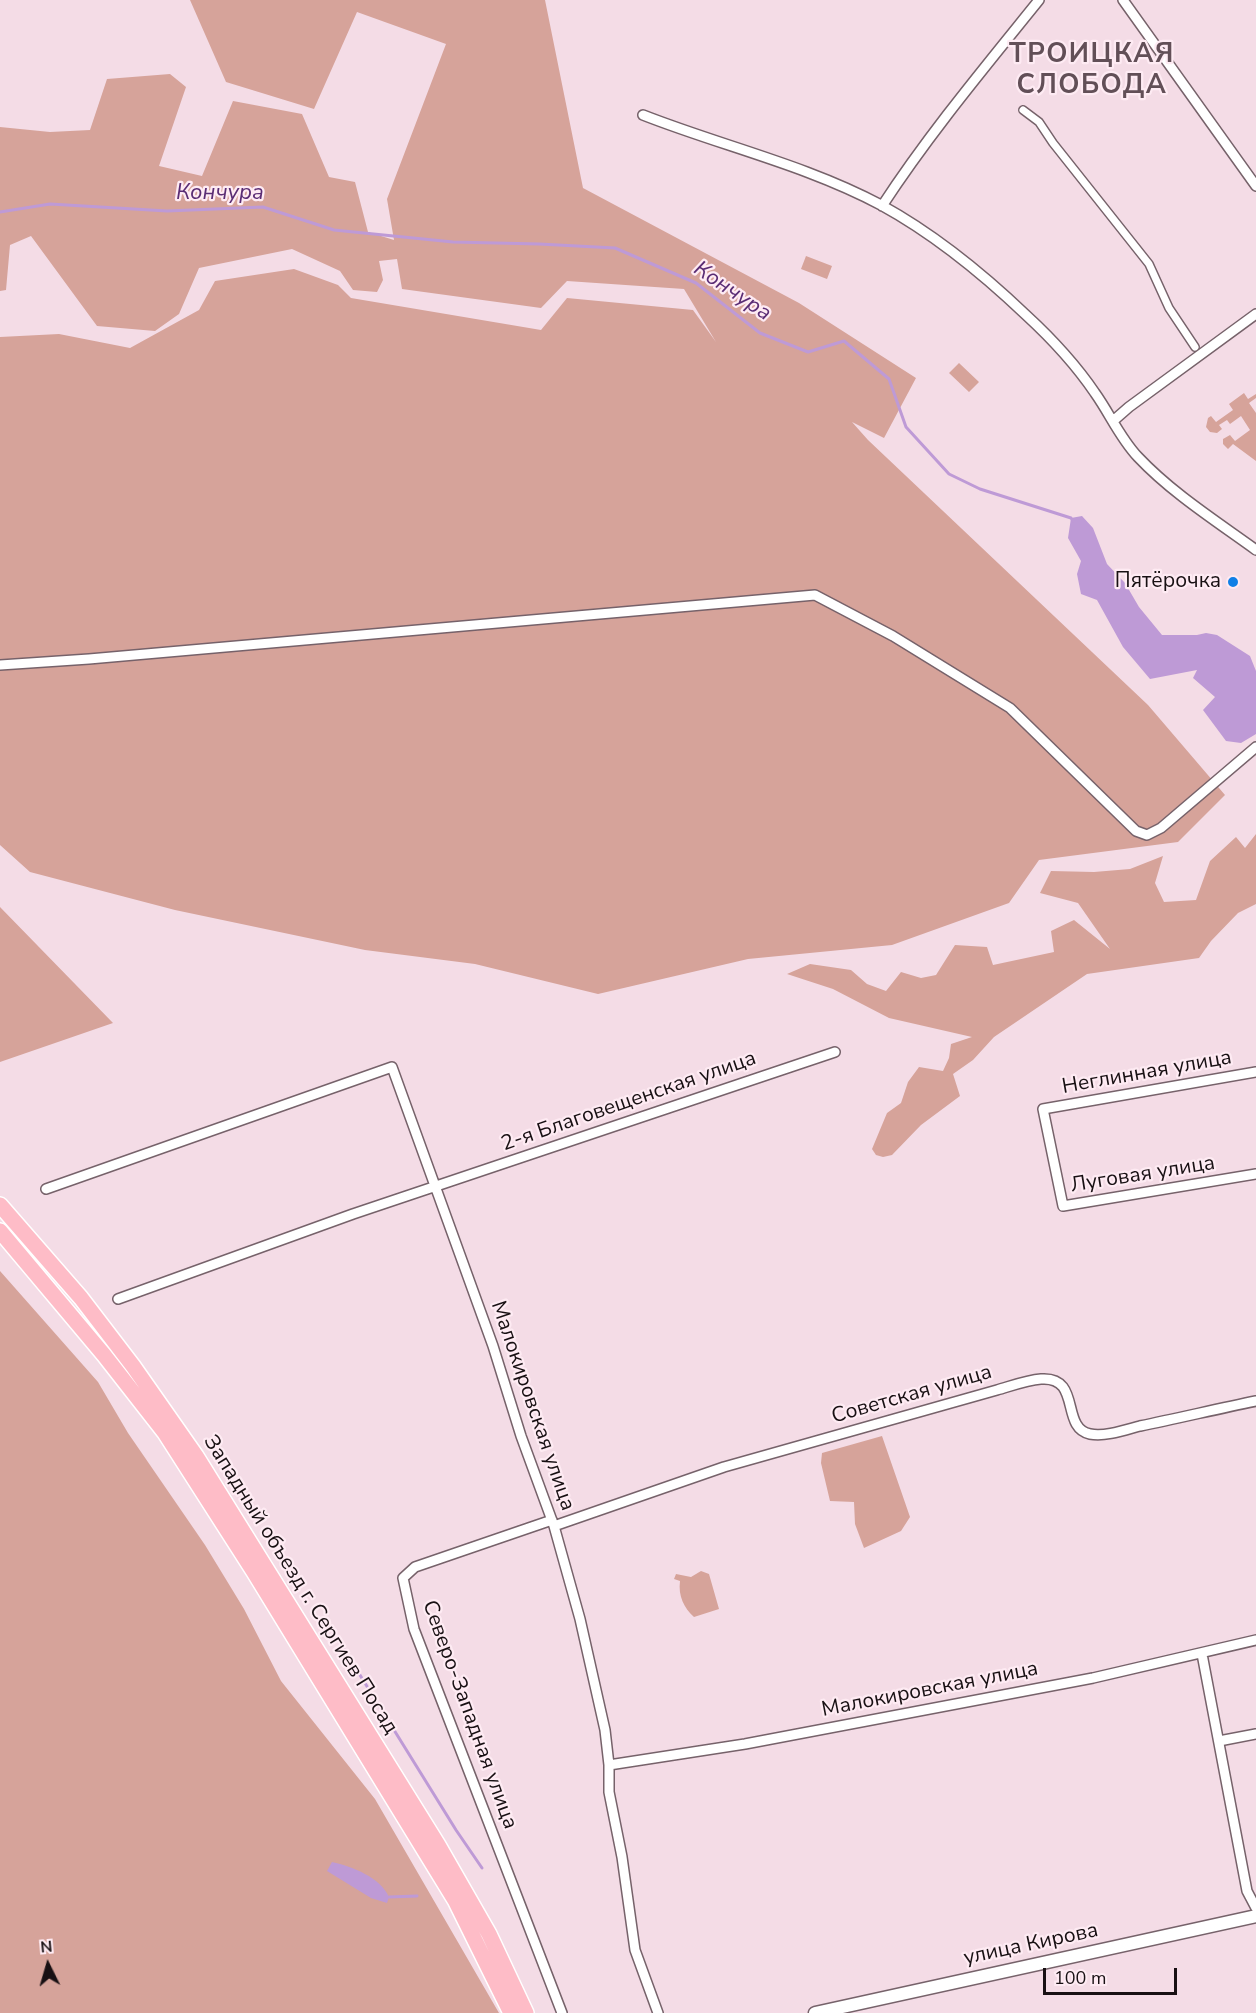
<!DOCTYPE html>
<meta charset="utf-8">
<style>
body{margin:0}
#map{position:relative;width:1256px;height:2013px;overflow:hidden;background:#f4dce6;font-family:"Nunito Sans",sans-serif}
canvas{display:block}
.north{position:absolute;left:18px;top:1935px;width:60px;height:60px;-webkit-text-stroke:4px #feebf3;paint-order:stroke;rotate:355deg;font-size:16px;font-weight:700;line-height:24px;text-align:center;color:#181013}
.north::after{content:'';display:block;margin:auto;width:21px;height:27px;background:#181013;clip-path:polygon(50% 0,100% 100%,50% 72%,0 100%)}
.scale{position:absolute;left:1043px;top:1968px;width:134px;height:27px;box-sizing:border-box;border:3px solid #181013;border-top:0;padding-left:8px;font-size:18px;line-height:21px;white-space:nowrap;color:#181013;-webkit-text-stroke:4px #feebf3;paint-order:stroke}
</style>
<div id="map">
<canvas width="1256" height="2013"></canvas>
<div class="north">N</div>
<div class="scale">100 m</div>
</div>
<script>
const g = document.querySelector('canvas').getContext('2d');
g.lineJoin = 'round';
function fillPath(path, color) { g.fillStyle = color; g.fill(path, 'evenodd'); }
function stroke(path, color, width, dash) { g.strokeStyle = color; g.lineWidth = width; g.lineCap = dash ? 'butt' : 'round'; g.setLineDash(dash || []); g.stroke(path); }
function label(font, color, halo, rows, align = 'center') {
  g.font = font + ' "Nunito Sans",sans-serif'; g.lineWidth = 4.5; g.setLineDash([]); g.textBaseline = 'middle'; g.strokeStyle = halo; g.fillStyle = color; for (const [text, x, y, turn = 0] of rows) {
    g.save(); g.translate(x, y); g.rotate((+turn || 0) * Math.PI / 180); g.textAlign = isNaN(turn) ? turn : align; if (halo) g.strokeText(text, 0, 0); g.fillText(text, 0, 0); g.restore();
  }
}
const green = new Path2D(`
 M 190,0 L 545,0 L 583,188 L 799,303 L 916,378 L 884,438 L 852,422 L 868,440 L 1148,705 L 1225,795 L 1178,842 L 1039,860 L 1009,903 L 892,945 L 748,959 L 598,994 L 475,964 L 365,950 L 175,910 L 30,872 L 0,845 L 0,337 L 59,334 L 130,348 L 199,310 L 215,281 L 294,269 L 338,285 L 351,298 L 541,330 L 567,298 L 693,310 L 716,342 L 684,289 L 567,281 L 541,308 L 402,289 L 397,259 L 379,261 L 383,280 L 377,292 L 353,290 L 340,271 L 292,249 L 199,268 L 179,314 L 155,331 L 97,326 L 31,236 L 10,245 L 6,290 L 0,291 L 0,127 L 50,132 L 90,130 L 107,79 L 170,74 L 186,87 L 159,166 L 202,176 L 233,101 L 302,114 L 329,177 L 355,182 L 368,232 L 394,240 L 387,199 L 446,44 L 357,12 L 314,109 L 226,82 Z
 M 806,256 L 832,266 L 827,279 L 801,269 Z
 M 959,363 L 979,382 L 969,392 L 949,373 Z
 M 1244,393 L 1248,399 L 1256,394 L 1256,398 L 1249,403 L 1256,413 L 1256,461 L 1233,444 L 1228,449 L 1223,444 L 1223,439 L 1230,435 L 1235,441 L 1250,430 L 1241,416 L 1230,424 L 1227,420 L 1219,425 L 1222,429 L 1217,433 L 1210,432 L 1206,427 L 1208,418 L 1211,416 L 1216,422 L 1233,410 L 1229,404 Z
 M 1256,834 L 1256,904 L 1238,913 L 1211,941 L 1199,958 L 1087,974 L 994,1037 L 973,1060 L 953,1074 L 960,1096 L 921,1125 L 892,1155 L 883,1157 L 876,1155 L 872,1149 L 887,1113 L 901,1103 L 908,1082 L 919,1067 L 943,1071 L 949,1058 L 951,1044 L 972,1037 L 889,1018 L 833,989 L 787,974 L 810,964 L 851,970 L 867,984 L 886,991 L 901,972 L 921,978 L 936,975 L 955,945 L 987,947 L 993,965 L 1054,952 L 1051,931 L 1074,920 L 1110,949 L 1078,903 L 1040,893 L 1051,871 L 1094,872 L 1130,869 L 1163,856 L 1155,883 L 1164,902 L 1196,900 L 1210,861 L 1236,837 L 1245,848 Z
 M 0,907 L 113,1023 L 0,1062 Z
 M 0,1271 L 98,1382 L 128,1433 L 205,1545 L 244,1609 L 281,1681 L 375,1799 L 499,2013 L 0,2013 Z
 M 882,1436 L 910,1517 L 901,1531 L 864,1548 L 855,1524 L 854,1502 L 830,1501 L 821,1463 L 822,1453 Z
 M 701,1571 L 709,1574 L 719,1609 L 694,1617 C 684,1608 678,1596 680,1581 L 674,1579 L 676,1574 L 691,1577 Z`);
const water = new Path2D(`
 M 1082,516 L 1093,528 L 1107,564 L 1125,583 L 1139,607 L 1162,635 L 1197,635 L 1206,633 L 1217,635 L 1250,656 L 1256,671 L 1256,734 L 1241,743 L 1226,741 L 1203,710 L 1215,697 L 1193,678 L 1197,670 L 1150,679 L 1123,647 L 1097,600 L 1081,594 L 1077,574 L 1081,561 L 1068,538 L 1071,518 Z
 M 332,1862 C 353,1867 380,1877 389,1897 L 387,1903 L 371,1898 L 327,1871 Z`);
const stream = new Path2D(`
 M 0,212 L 50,204 L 167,211 L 263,207 L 334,230 L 453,242 L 539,244 L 615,248 L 696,283 L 760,333 L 808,352 L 844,341 L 889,379 L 906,427 L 949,474 L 980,489 L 1071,518 L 1073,521
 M 337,1638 L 456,1830 L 482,1868
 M 389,1897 L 417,1896`);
const pedestrian = new Path2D(`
 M 1023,110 L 1039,122 L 1053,143 L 1149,264 L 1169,308 L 1195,347`);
const minor = new Path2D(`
 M 1123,0 L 1256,186
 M 643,115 C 722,146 806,165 881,205 C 934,234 983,274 1026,315 C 1051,338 1076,365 1095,393 C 1110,414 1120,438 1138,457 C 1172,493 1216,521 1256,550
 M 882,206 C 929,134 985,67 1039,0
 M 1113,421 L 1129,407 L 1256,314
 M 0,665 L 89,659 L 815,595 L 893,636 L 1010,708 L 1136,831 L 1147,835 L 1161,828 L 1256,747
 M 1256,1072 L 1043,1109 L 1063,1206 L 1256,1174
 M 46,1189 L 392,1067 L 493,1346 L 521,1436 L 554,1526 L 580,1619 L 605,1730 L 609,1765 L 609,1792 L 622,1857 L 635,1950 L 658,2013
 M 118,1299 L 353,1214 L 835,1052
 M 552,1520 L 415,1567 L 403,1578 L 414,1629 L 562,2013
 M 554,1526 L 724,1467 L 997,1390 C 1011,1386 1027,1380 1041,1379 C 1082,1376 1060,1428 1090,1434 C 1105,1437 1125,1430 1140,1426 C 1179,1418 1217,1409 1256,1401
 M 1202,1654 L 1247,1891 L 1256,1908
 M 1219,1741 L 1256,1734
 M 609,1765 L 745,1744 L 1093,1678 L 1256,1640`);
const tertiary = new Path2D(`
 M 815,2013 L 1256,1916`);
const primary = new Path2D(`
 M 0,1205 L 81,1298 L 133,1366 L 196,1456 L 438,1845 L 489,1934 L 526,2013
 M 0,1231 L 104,1355 L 165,1433 L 254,1572 L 455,1900 L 511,2013`);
const markers = [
 [1233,582,6,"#107fe6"]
];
const poiNames = [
 ["Пятёрочка",1221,582]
];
const streetNames = [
 ["Неглинная улица",1147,1073,-10],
 ["2-я Благовещенская улица",629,1102,-19],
 ["Луговая улица",1143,1175,-9],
 ["Советская улица",912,1395,-16],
 ["Малокировская улица",532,1406,71],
 ["Западный объезд г. Сергиев Посад",300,1585,58],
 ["Малокировская улица",930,1690,-11],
 ["Северо-Западная улица",469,1715,70],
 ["улица Кирова",1031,1945,-12]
];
const waterNames = [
 ["Кончура",220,194],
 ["Кончура",732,292,34]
];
const districtNames = [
 ["ТРОИЦКАЯ",1092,55],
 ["СЛОБОДА",1092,86]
];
fillPath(green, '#d6a39a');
fillPath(water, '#be9ad6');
stroke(stream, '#be9ad6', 3);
stroke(pedestrian, '#76626a', 10);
stroke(minor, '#76626a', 12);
stroke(tertiary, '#76626a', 15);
stroke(primary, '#fff', 18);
stroke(pedestrian, '#fff', 7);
stroke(minor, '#fff', 9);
stroke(tertiary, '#fff', 12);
stroke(primary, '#febcc7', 15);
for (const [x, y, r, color] of markers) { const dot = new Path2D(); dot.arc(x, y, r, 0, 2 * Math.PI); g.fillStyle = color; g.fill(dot); stroke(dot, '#feebf3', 2); }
label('21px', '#181013', '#feebf3', poiNames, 'right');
label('21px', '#181013', '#feebf3', streetNames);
label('italic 22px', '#5a2c74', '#feebf3', waterNames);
g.letterSpacing = '1.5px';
label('bold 27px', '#624f57', '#feebf3', districtNames);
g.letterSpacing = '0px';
</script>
